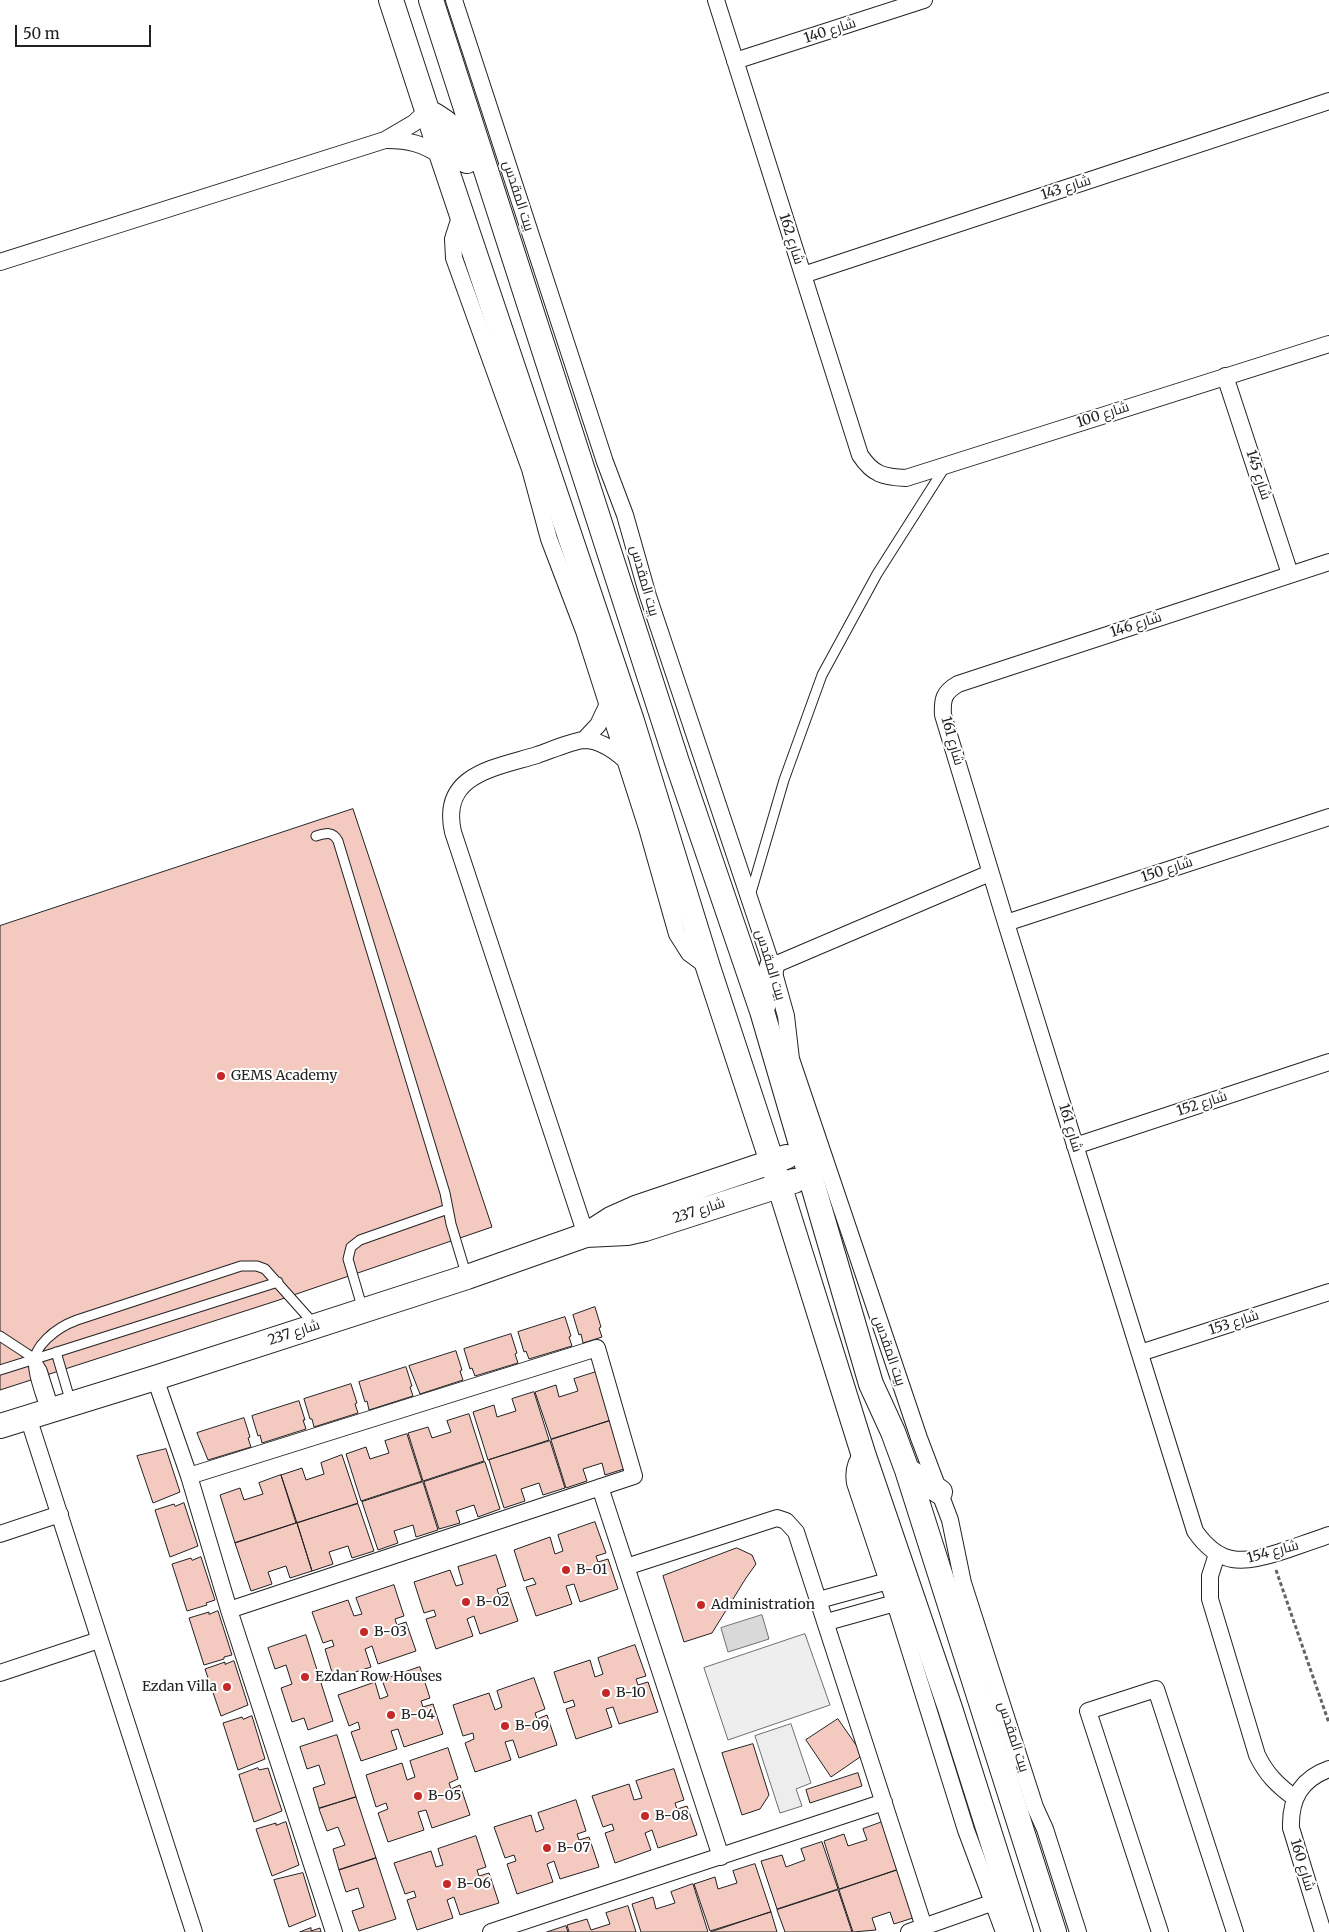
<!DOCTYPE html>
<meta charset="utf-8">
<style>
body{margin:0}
#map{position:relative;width:1329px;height:1932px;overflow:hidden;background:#fff;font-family:Merriweather,serif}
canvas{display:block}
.scale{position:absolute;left:15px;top:25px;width:136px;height:22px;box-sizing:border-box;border:2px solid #222;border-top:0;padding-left:6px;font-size:15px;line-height:18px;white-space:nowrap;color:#222;-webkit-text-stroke:4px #fff;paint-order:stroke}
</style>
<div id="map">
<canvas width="1329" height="1932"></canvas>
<div class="scale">50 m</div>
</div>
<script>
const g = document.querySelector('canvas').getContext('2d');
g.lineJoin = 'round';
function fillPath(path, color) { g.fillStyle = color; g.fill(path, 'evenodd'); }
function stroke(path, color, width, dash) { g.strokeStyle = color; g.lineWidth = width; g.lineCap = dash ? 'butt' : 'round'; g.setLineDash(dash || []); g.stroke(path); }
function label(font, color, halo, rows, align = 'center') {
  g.font = font + ' Merriweather,Cairo,serif'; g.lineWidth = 4; g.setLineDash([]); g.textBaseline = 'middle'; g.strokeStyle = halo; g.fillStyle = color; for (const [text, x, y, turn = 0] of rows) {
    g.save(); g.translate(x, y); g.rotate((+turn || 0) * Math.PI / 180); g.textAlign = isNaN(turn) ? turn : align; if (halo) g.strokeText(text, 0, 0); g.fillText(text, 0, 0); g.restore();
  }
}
const green = new Path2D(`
 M 805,1634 L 830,1705 L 728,1740 L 704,1668 Z`);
const parking = new Path2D(`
 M 791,1724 L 811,1783 L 796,1789 L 802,1806 L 780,1813 L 755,1736 Z`);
const water = new Path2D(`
 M 762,1615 L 769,1639 L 728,1652 L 721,1628 Z`);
const building = new Path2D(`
 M 353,809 L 492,1227 L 276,1301 L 0,1390 L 0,926 Z
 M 595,1307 L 601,1327 L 599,1328 L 602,1337 L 583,1343 L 581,1334 L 579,1335 L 573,1315 Z
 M 565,1317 L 571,1336 L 569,1337 L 572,1346 L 529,1359 L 526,1351 L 524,1352 L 518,1332 Z
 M 511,1334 L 517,1353 L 515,1354 L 518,1363 L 475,1376 L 472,1368 L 470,1369 L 464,1349 Z
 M 456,1351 L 462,1370 L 460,1371 L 463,1380 L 420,1394 L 409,1366 Z
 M 406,1367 L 412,1386 L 410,1387 L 413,1396 L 369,1410 L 367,1401 L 365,1402 L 359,1382 Z
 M 596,1372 L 612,1420 L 551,1439 L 535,1392 L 556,1385 L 559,1397 L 578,1391 L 574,1379 Z
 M 351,1384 L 357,1403 L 355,1404 L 358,1413 L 314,1427 L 312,1419 L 310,1419 L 304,1399 Z
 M 534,1392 L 549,1440 L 488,1460 L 473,1412 L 494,1405 L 497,1417 L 516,1411 L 512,1399 Z
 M 299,1401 L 305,1420 L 303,1420 L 306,1429 L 262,1443 L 260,1435 L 258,1436 L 252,1416 Z
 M 469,1414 L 484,1461 L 423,1481 L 408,1433 L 428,1427 L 432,1438 L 451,1432 L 447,1421 Z
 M 244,1418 L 250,1437 L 248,1438 L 251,1447 L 208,1460 L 197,1433 Z
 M 612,1420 L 627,1468 L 605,1475 L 602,1463 L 583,1469 L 587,1481 L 566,1488 L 551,1440 Z
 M 407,1434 L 422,1481 L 361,1501 L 346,1454 L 366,1447 L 370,1459 L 389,1453 L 385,1441 Z
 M 550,1441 L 565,1488 L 543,1495 L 539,1483 L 521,1489 L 525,1501 L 504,1508 L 489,1460 Z
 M 166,1449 L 180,1492 L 153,1503 L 137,1456 Z
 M 342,1455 L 358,1503 L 297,1523 L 281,1475 L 302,1468 L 306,1480 L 324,1474 L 321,1463 Z
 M 485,1462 L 500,1509 L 478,1517 L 474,1505 L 456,1511 L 460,1523 L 439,1529 L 424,1482 Z
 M 281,1475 L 296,1523 L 235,1543 L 220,1495 L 240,1488 L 244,1500 L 263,1494 L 259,1483 Z
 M 423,1482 L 438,1530 L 416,1537 L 413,1525 L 394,1531 L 398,1543 L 378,1550 L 362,1502 Z
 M 184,1503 L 198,1546 L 170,1557 L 155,1510 L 174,1504 L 175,1506 Z
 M 358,1504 L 374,1551 L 352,1558 L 348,1546 L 329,1552 L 333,1564 L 312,1571 L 297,1523 Z
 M 595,1522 L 606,1553 L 596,1556 L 598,1562 L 608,1559 L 618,1589 L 580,1602 L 574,1584 L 566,1586 L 572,1604 L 536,1616 L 526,1587 L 536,1584 L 533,1578 L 524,1581 L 514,1550 L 550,1537 L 555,1554 L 563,1551 L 558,1535 Z
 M 297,1523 L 312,1571 L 290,1578 L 286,1566 L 268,1572 L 272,1584 L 251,1591 L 235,1543 Z
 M 737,1548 L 752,1555 L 756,1564 L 746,1578 L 712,1633 L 684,1642 L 663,1576 Z
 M 496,1555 L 506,1586 L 497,1589 L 499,1595 L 508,1592 L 518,1621 L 480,1634 L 474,1616 L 467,1619 L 473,1636 L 436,1649 L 426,1619 L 436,1616 L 434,1610 L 424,1613 L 414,1582 L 450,1570 L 456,1586 L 463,1584 L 458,1567 Z
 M 201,1557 L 215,1600 L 206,1603 L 207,1605 L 187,1611 L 172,1564 L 191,1558 L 192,1560 Z
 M 394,1585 L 404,1616 L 395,1619 L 397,1625 L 406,1622 L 416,1651 L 378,1664 L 372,1646 L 365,1649 L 371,1667 L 334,1679 L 325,1649 L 334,1646 L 332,1640 L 323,1643 L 312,1612 L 348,1600 L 354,1616 L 362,1614 L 356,1598 Z
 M 218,1611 L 232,1655 L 224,1657 L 224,1659 L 204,1665 L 189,1618 L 209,1612 L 209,1614 Z
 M 306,1635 L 333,1721 L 308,1730 L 304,1718 L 292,1722 L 281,1688 L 292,1684 L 286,1665 L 275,1669 L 268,1648 Z
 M 635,1645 L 646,1676 L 636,1679 L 638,1685 L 648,1682 L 658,1712 L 619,1724 L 613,1707 L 606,1709 L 612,1727 L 576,1739 L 566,1709 L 575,1706 L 573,1700 L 564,1703 L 554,1672 L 590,1660 L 595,1677 L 603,1674 L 598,1658 Z
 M 234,1661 L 248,1705 L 221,1716 L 205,1669 L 225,1662 L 225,1664 Z
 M 420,1667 L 430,1698 L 421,1701 L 423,1707 L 433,1704 L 443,1734 L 404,1747 L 398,1729 L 391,1731 L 397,1749 L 361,1761 L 351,1732 L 360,1729 L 358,1722 L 349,1726 L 338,1695 L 375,1682 L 380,1699 L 388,1696 L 382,1680 Z
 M 534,1678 L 545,1709 L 535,1713 L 537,1719 L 547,1715 L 557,1745 L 519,1758 L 513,1740 L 505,1742 L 511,1760 L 475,1772 L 465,1743 L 474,1739 L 473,1733 L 463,1736 L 453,1705 L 489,1693 L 495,1710 L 502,1707 L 497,1691 Z
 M 252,1716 L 265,1759 L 238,1770 L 223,1723 L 242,1717 L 243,1719 Z
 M 838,1719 L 863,1755 L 831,1777 L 806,1740 Z
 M 337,1735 L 356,1797 L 319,1808 L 313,1788 L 325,1784 L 319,1765 L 307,1769 L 300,1747 Z
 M 753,1744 L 769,1795 L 760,1809 L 742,1815 L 722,1753 Z
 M 448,1748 L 458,1779 L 449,1783 L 451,1789 L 460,1785 L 470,1815 L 432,1828 L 426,1810 L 418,1812 L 424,1830 L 388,1842 L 378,1813 L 388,1809 L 386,1803 L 376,1807 L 366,1775 L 402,1763 L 407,1780 L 415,1777 L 410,1761 Z
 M 258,1768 L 259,1770 L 268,1768 L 282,1811 L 254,1822 L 239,1775 Z
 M 674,1769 L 684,1800 L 675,1803 L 677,1809 L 687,1806 L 697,1835 L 658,1848 L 652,1830 L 645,1833 L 651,1850 L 615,1863 L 605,1833 L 614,1830 L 612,1824 L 603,1827 L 592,1796 L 629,1784 L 634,1800 L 642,1798 L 636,1781 Z
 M 858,1773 L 862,1786 L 810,1803 L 806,1790 Z
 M 356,1797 L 376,1858 L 339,1870 L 333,1849 L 345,1845 L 338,1827 L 327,1831 L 319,1809 Z
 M 576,1800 L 586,1831 L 577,1834 L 579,1840 L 589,1837 L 599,1867 L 560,1879 L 554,1861 L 547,1864 L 553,1882 L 517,1894 L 507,1864 L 516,1861 L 514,1855 L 505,1858 L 494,1827 L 531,1815 L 536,1832 L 544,1829 L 538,1813 Z
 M 885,1821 L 900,1869 L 839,1889 L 824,1841 L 844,1834 L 848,1846 L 867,1840 L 863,1829 Z
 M 286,1822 L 299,1865 L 272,1876 L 256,1829 L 276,1823 L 276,1825 Z
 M 476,1836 L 486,1867 L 477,1870 L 479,1876 L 489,1873 L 499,1903 L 460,1915 L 454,1897 L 447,1900 L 453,1918 L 417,1930 L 407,1900 L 416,1897 L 414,1891 L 405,1894 L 394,1863 L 431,1851 L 436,1867 L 443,1865 L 438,1849 Z
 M 822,1842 L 838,1889 L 777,1909 L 761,1861 L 782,1855 L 786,1867 L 805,1860 L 801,1849 Z
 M 376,1858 L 396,1919 L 359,1931 L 352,1911 L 364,1907 L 358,1888 L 346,1892 L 339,1870 Z
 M 755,1864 L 771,1912 L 710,1931 L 694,1884 L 715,1877 L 718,1889 L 737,1883 L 733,1871 Z
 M 900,1869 L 916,1917 L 894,1924 L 890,1912 L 872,1918 L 876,1930 L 853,1932 L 839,1890 Z
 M 303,1873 L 316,1916 L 289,1927 L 274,1880 Z
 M 693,1884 L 708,1932 L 641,1932 L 632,1904 L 653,1897 L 656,1909 L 675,1903 L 671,1892 Z
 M 838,1890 L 852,1932 L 785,1932 L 777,1910 Z
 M 628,1906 L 636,1932 L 569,1932 L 567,1925 L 587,1919 L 591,1930 L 610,1924 L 606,1913 Z
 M 771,1912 L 777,1932 L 711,1932 Z
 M 566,1926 L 568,1932 L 547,1932 Z
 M 311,1928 L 311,1931 L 320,1928 L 321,1932 L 300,1932 Z`);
const path = new Path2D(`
 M 1276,1570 L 1329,1723`);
const lane = new Path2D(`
 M 316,836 C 326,833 333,831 338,841 L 445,1193 L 451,1224 L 467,1277
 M 750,896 L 784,780 L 822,675 L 877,574 L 945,467
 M 363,1310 L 348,1259 L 351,1247 L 360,1240 L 448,1209
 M 0,1336 L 35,1359 L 0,1370
 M 56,1352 L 71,1403
 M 35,1359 L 278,1282
 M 35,1359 L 42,1370 L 54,1408
 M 46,1411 C 42,1398 36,1384 34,1370 C 30,1346 58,1327 77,1320 L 241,1266 L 257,1266 L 265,1269 L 315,1325`);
const street = new Path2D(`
 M 454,0 L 605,462 L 625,515 L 648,596 L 772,966 L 786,1016 L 791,1059 L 919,1438 L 950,1520 L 963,1583 L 1035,1807 L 1045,1829 L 1078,1932
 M 716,0 L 860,455 C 873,475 884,477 906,478 L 1329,344
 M 735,61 L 924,0
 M 387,140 C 410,140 422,144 442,156
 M 461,214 L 453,239 L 454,258 L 530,469 L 549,539 L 584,631 L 647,828 L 677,934 L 689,953 L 708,967
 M 0,262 L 385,140 L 414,123 L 427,111
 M 803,275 L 1329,101
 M 1225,376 L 1290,574
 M 1329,562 L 958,684 C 944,692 942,699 943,715 L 1006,923 L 1195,1531 C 1219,1566 1243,1564 1280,1552 C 1297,1546 1313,1541 1329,1535
 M 584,740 L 598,725 L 607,706
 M 1006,923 L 1329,817
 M 772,966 L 990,873
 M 1075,1146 L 1329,1062
 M 586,1235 L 453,832 C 440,774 495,768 537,755 C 549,751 572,741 584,740 C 600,740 614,750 625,760
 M 1140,1353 L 1329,1292
 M 155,1378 L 189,1476 L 229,1610 L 334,1932
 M 28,1417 L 194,1932
 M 863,1453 C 855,1462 853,1471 855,1483 L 895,1603 L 966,1830 L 1004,1932
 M 189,1476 L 597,1348 L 634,1476 L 229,1610
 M 600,1487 L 721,1857
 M 0,1534 L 60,1514
 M 1217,1554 L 1210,1576 L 1210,1599 L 1257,1755 C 1266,1774 1278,1786 1295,1798
 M 626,1567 L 777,1518 L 786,1521 L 796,1532 L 924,1927
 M 819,1600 L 888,1581
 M 827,1622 L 895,1603
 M 0,1673 L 99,1640
 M 491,1932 L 884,1802
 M 909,1932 L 994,1902
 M 1160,1932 L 1088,1711 L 1156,1689 L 1235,1932
 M 1323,1932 L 1291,1828 C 1290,1799 1301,1779 1329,1769`);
const secondary = new Path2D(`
 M 391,0 L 442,156 L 632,721 L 708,967 L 772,1162 L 863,1453 L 950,1708 L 1021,1932
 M 431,0 L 677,762 L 762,1011 L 871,1384 L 893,1432 L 907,1470 L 1054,1932
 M 427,111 C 455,126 457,131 467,161
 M 762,1011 L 772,966
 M 586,1235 L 627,1233 L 645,1229 L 794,1181
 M 0,1426 L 155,1378 L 467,1277 L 586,1235 L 611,1219 L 638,1207 L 786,1157
 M 907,1470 L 940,1492`);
const markers = [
 [221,1076,5,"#c62828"],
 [566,1570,5,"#c62828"],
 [466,1602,5,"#c62828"],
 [701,1605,5,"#c62828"],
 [364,1632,5,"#c62828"],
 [305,1677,5,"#c62828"],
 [227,1687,5,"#c62828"],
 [606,1693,5,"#c62828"],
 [391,1715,5,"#c62828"],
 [505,1726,5,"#c62828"],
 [418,1796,5,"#c62828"],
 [645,1816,5,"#c62828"],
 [547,1848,5,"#c62828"],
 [447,1884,5,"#c62828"]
];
const streetNames = [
 ["شارع 140",830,31,-18],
 ["شارع 143",1066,188,-18],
 ["بيت المقدس",518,196,72],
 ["شارع 162",791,239,72],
 ["شارع 100",1103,415,-18],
 ["شارع 145",1258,475,72],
 ["بيت المقدس",644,581,74],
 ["شارع 146",1136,625,-18],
 ["شارع 161",952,741,74],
 ["شارع 150",1167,870,-18],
 ["بيت المقدس",770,965,73],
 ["شارع 152",1202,1104,-18],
 ["شارع 161",1070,1128,73],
 ["شارع 237",699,1211,-18],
 ["شارع 153",1234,1323,-18],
 ["شارع 237",294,1333,-18],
 ["بيت المقدس",889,1351,71],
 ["شارع 154",1273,1552,-15],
 ["بيت المقدس",1013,1737,72],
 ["شارع 160",1302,1865,73]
];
const poiNames = [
 ["GEMS Academy",231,1076],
 ["B-01",576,1570],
 ["B-02",476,1602],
 ["Administration",711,1605],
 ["B-03",374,1632],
 ["Ezdan Row Houses",315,1677],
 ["Ezdan Villa",217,1687,"right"],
 ["B-10",616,1693],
 ["B-04",401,1715],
 ["B-09",515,1726],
 ["B-05",428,1796],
 ["B-08",655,1816],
 ["B-07",557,1848],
 ["B-06",457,1884]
];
fillPath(green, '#eee');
stroke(green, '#6f6f6f', 1);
fillPath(parking, '#ededed');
stroke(parking, '#6f6f6f', 1);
fillPath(water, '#d9d9d9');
stroke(water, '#6f6f6f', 1);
fillPath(building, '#f3c9c0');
stroke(building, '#222', 1);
stroke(lane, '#222', 11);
stroke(street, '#222', 18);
stroke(secondary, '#222', 26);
stroke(path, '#646464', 3, [4, 2.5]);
stroke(lane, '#fff', 9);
stroke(street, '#fff', 16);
stroke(secondary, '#fff', 24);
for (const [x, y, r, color] of markers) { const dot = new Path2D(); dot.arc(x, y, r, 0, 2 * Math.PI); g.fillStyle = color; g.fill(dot); stroke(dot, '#fff', 2); }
label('14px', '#222', '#fff', streetNames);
label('14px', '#222', '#fff', poiNames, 'left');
</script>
